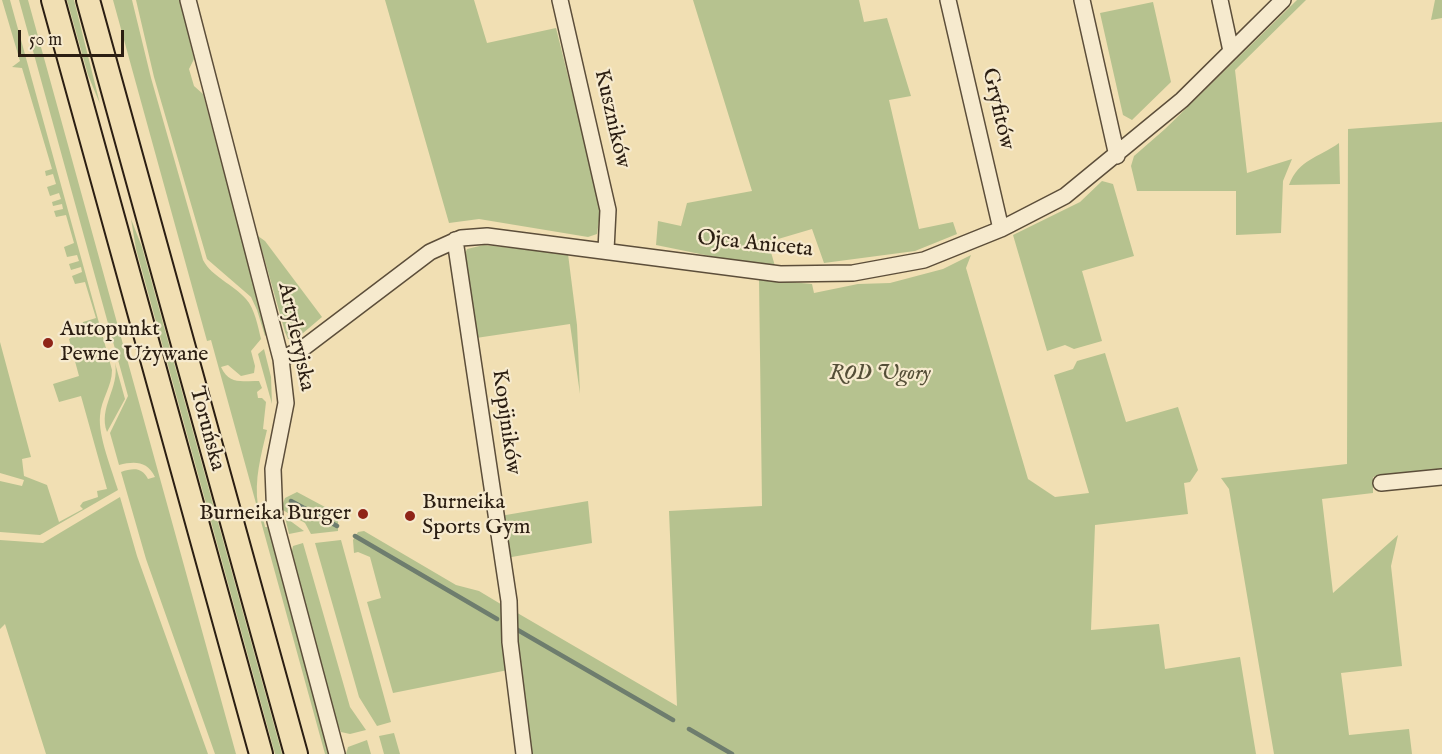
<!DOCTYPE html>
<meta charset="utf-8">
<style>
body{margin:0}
#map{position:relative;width:1442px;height:754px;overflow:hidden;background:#f1dfb3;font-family:"IM FELL English",serif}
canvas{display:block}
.scale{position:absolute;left:18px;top:30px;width:106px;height:27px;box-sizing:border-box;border:3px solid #2b1e12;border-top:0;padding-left:8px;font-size:18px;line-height:21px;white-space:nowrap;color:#2b1e12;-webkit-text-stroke:4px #f6eace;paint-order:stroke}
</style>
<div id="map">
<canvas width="1442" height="754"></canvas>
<div class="scale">50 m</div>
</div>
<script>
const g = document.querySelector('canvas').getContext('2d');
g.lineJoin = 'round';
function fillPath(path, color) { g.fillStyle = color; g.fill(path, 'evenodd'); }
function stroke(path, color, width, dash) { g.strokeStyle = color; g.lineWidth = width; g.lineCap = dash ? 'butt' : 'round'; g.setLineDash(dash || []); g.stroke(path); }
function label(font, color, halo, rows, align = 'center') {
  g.font = font + ' "IM FELL English",serif'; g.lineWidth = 4.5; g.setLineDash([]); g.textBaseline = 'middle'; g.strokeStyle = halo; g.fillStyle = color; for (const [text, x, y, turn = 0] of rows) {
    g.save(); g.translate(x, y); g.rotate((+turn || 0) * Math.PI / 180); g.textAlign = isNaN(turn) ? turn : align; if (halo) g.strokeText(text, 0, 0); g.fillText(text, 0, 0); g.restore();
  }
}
const green = new Path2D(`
 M 2,0 L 10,0 L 112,370 C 112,387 101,399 100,416 C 98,436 112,470 118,490 L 40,535 L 0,532 L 0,481 L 22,486 L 24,480 L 0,473 L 0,342 L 31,457 L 22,459 L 24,476 L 47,485 L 59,522 L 83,509 L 80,506 L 83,502 L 98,497 L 97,491 L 107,489 L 81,396 L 59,402 L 53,384 L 79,376 L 69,339 L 79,332 L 83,322 L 96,318 L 85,282 L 75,284 L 72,276 L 82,272 L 81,267 L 71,270 L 69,264 L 79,261 L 77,255 L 67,257 L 64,247 L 74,243 L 66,215 L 56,217 L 54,211 L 63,209 L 62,204 L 53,206 L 52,202 L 61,199 L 59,193 L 50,196 L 47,187 L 56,184 L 53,174 L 46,176 L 45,171 L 52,169 L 22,68 L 12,67 L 20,61 Z
 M 19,0 L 28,0 L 236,754 L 215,754 L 146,559 L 121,472 C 133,468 142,467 148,479 L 155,477 C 147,461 135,461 119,465 L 110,433 L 128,396 Z
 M 67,0 L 74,0 L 100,104 L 88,75 Z
 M 113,0 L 132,0 L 151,78 L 203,260 C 212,277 233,284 246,299 C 255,309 258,327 261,339 L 251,351 L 255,366 L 254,373 L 241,376 L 228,365 L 221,367 C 230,386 243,380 259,381 L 262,388 L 257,392 L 258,398 L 262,398 L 266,402 L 263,429 L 267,430 C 261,455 254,480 258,506 C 259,514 264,519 265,527 L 270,527 L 332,754 L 325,754 L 211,340 L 207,341 Z
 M 136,0 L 180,0 L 194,59 L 189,69 L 194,86 L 203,94 L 267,334 L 265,336 L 257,310 L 251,297 L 207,259 L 154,77 Z
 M 385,0 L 474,0 L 487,43 L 556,28 L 601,208 L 597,234 L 588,237 L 479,219 L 449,223 Z
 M 693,0 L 859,0 L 864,22 L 887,18 L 911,96 L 889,100 L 919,229 L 953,222 L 957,234 L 915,251 L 824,263 L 812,229 L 768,242 L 775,266 L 759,266 L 656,245 L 658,221 L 681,226 L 687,203 L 752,191 Z
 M 1297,0 L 1306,0 L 1235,70 L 1247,173 L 1292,159 L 1283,181 L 1281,233 L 1236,235 L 1236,191 L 1137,191 L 1131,166 L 1134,156 L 1165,129 Z
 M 1435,0 L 1442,0 L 1442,18 L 1431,20 Z
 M 1153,2 L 1171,82 L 1132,120 L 1123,115 L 1100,13 Z
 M 1442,122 L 1442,470 L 1373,477 L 1373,493 L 1322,499 L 1333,593 L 1398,535 L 1391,566 L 1402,666 L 1341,673 L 1349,735 L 1409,729 L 1412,754 L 1274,754 L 1229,489 L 1221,478 L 1347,464 L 1348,129 Z
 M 1339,143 L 1340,184 L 1289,185 C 1299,159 1318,158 1339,143 Z
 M 1102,181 L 1113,184 L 1134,256 L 1082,271 L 1102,341 L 1074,349 L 1065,345 L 1047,351 L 1013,235 L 1080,202 Z
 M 131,219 L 142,247 L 282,754 L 275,754 L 136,249 Z
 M 258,236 L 265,241 L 322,317 L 296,339 L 288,339 L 285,332 Z
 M 484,245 L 568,254 L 577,325 L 580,394 L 570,324 L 476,338 L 464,256 L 467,249 Z
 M 971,255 L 966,268 L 1028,479 L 1055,497 L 1089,493 L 1054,375 L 1073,369 L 1077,361 L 1105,353 L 1126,422 L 1178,407 L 1198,470 L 1190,482 L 1184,483 L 1188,514 L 1095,525 L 1091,630 L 1159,624 L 1165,669 L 1240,657 L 1256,754 L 529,754 L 519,652 L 515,649 L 514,611 L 677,706 L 669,511 L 762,506 L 759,279 L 812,284 L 814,293 L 858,284 L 890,283 L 943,269 Z
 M 264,349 L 271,377 L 272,404 L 258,354 Z
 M 115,363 L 125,399 L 107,432 C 98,407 120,388 115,363 Z
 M 297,492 L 338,514 L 338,531 L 311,534 L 305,523 L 281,509 L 285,498 Z
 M 120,497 L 137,556 L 208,754 L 46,754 L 5,624 L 0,629 L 0,540 L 43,543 Z
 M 588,501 L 592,543 L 506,558 L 500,516 Z
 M 285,517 L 304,531 L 289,534 Z
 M 364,531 L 456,585 L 479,591 L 504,606 L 508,670 L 393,693 L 367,602 L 381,598 L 370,557 L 358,552 L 354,553 L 353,540 L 358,532 Z
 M 341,540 L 391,722 L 377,726 L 359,697 L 315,543 Z
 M 303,543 L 350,707 L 366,730 L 350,734 L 341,732 L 336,720 L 291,555 L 293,546 Z
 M 394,733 L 400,754 L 384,754 L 379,736 Z
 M 367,740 L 371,754 L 346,754 L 348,747 Z`);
const stream = new Path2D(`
 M 291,501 L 337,526
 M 355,536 L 497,619
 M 516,629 L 673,720
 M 689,729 L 732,754`);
const minor = new Path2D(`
 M 188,0 L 281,359 L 286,403 L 273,469 L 275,521 L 337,754
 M 560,0 L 608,210 L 606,250
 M 948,0 L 1001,229
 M 1082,0 L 1117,156
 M 1220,0 L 1231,51
 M 455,240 L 509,601 L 510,642 L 524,754
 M 281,359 L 302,349 L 430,252 L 461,238 L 487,236 L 780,274 L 853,273 L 924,260 L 1001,229 L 1065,196 L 1182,100 L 1283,0
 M 1381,483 L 1442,477`);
const highway = new Path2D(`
 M 53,0 L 261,754
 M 88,0 L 296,754`);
const markers = [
 [48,343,6,"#8f2418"],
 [363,514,6,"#8f2418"],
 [410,516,6,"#8f2418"]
];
const streetNames = [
 ["Gryfitów",997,109,77],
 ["Kuszników",611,119,77],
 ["Ojca Aniceta",755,245,6],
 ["Artyleryjska",295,337,78],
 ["Kopijników",505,422,82],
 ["Toruńska",206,429,75]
];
const poiNames = [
 ["Autopunkt",60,330],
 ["Pewne Używane",60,355],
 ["Burneika",422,503],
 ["Sports Gym",422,528],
 ["Burneika Burger",351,514,"right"]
];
const parkNames = [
 ["ROD Ugory",880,374]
];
fillPath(green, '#b6c28f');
stroke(stream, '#6e7d6e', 4.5);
stroke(minor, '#5c4e3a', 18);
stroke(highway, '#2b1e12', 26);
stroke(minor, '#f6eace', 15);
stroke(highway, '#f1dfb3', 22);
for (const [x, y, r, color] of markers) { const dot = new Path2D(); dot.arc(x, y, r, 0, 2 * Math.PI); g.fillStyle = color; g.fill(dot); stroke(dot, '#f6eace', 2); }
label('22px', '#2b1e12', '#f6eace', streetNames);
label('22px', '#2b1e12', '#f6eace', poiNames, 'left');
label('italic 22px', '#554f38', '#f6eace', parkNames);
</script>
